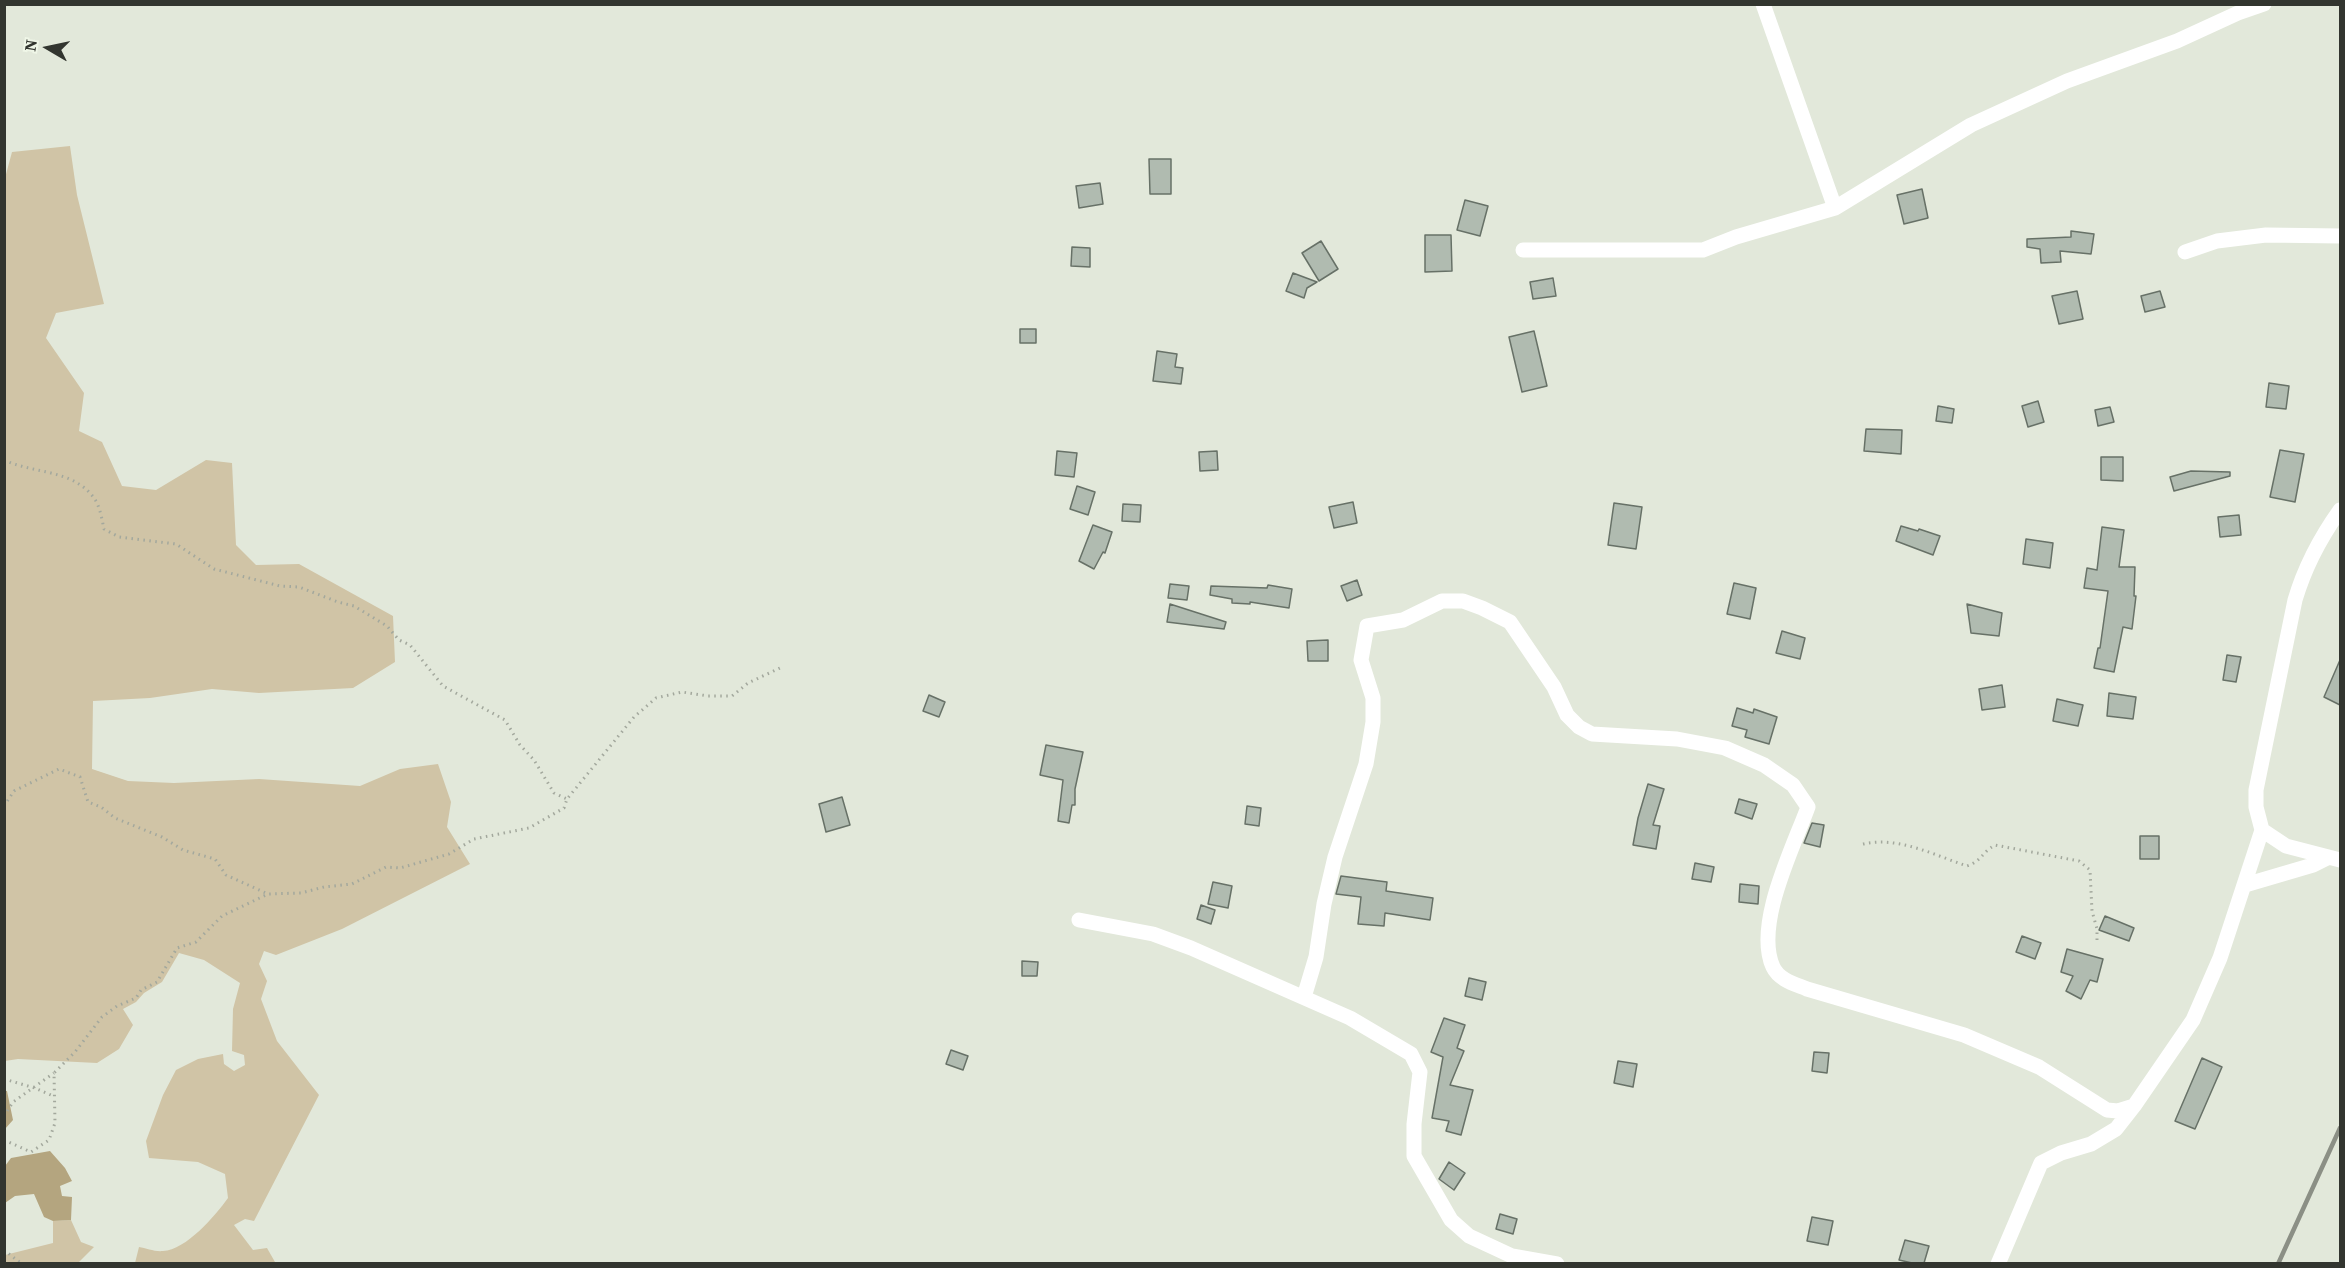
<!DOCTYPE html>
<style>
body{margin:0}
#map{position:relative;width:2345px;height:1268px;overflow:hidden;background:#e2e8da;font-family:"Source Serif 4",serif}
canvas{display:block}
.frame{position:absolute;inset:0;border:6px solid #32352f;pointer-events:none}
.north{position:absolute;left:18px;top:18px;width:60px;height:60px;-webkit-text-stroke:4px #eff6e7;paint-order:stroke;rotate:279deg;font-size:16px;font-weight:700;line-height:24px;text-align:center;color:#32352f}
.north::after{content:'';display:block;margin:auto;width:21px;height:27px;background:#32352f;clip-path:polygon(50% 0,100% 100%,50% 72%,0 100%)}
</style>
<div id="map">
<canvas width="2345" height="1268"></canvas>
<div class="frame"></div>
<div class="north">N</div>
</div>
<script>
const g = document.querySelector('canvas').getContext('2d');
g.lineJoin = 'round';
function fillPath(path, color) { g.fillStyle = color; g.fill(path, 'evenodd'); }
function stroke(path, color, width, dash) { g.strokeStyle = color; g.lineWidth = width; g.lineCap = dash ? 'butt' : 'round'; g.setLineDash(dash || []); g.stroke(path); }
const green = new Path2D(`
 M 70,146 L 77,195 L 104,304 L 56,313 L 46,338 L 84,393 L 79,431 L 102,442 L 122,486 L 156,490 L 206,460 L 232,463 L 236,545 L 256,565 L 299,564 L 393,616 L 395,662 L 353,688 L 259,693 L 212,689 L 150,698 L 93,701 L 92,769 L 128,781 L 174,783 L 259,779 L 360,786 L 400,769 L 438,764 L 451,802 L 447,827 L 470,864 L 342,929 L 276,955 L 264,951 L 259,964 L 267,981 L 261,999 L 277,1041 L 319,1095 L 254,1221 L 245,1219 L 234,1225 L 253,1250 L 267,1248 L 275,1262 L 274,1263 L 135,1263 L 139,1247 C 146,1248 155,1252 163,1251 C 186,1250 215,1216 228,1198 L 225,1174 L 198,1162 L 149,1158 L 146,1141 L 163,1095 L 176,1070 L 198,1059 L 223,1054 L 224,1064 L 234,1071 L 245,1065 L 244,1055 L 232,1051 L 233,1009 L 240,983 L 204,960 L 179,953 L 162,982 L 144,993 L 136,1002 L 123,1009 L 133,1025 L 119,1049 L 97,1063 L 18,1059 L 5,1061 L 5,178 L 12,152 Z
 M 71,1220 L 81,1242 L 94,1247 L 78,1263 L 5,1263 L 5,1255 L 53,1243 L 53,1221 Z`);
const forest = new Path2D(`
 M 5,1091 L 7,1091 L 13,1120 L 5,1129 Z
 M 50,1151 L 65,1168 L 72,1181 L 60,1186 L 62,1196 L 72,1197 L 71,1220 L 53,1221 L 44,1217 L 34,1194 L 15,1196 L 5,1203 L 5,1166 L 11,1158 Z`);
const building = new Path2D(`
 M 1149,159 L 1171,159 L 1171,194 L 1150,194 Z
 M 1100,183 L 1103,204 L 1079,208 L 1076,186 Z
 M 1922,189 L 1928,218 L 1904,224 L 1897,195 Z
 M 1465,200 L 1488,206 L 1480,236 L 1457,230 Z
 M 2071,231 L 2094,234 L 2091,254 L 2060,251 L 2061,262 L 2041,263 L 2040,249 L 2027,247 L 2027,239 L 2071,237 Z
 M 1425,235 L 1451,235 L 1452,271 L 1425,272 Z
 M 1321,241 L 1338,269 L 1319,281 L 1302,253 Z
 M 1072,247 L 1090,248 L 1090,267 L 1071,266 Z
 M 1293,273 L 1317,282 L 1307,288 L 1304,298 L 1286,291 Z
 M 1553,278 L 1556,296 L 1533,299 L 1530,282 Z
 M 2077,291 L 2083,319 L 2059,324 L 2052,296 Z
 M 2160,291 L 2165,307 L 2145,312 L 2141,296 Z
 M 1020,329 L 1036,329 L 1036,343 L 1020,343 Z
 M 1534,331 L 1547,386 L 1522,392 L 1509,337 Z
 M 1157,351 L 1177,354 L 1175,367 L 1183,368 L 1181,384 L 1153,381 Z
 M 2269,383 L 2289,386 L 2286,409 L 2266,407 Z
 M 2038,401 L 2044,422 L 2028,427 L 2022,406 Z
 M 1938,406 L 1954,409 L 1952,423 L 1936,421 Z
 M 2110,407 L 2114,422 L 2098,426 L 2095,410 Z
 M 1866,429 L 1902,430 L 1901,454 L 1864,451 Z
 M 2280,450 L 2304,454 L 2295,502 L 2270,497 Z
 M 1057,451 L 1077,453 L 1074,477 L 1055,475 Z
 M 1217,451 L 1218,470 L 1200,471 L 1199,452 Z
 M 2101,457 L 2123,457 L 2123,481 L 2101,480 Z
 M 2191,471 L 2230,472 L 2230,476 L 2174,491 L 2170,477 Z
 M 1077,486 L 1095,492 L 1088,515 L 1070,509 Z
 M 1353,502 L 1357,523 L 1334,528 L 1329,507 Z
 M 1614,503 L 1642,507 L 1636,549 L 1608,545 Z
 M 1123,504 L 1141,505 L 1140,522 L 1122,521 Z
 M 2239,515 L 2241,535 L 2220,537 L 2218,517 Z
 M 1093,525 L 1112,532 L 1105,553 L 1103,552 L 1094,569 L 1079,561 Z
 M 1901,526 L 1918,531 L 1919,529 L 1940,536 L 1933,555 L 1896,541 Z
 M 2102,527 L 2124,530 L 2119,567 L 2135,567 L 2134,596 L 2136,596 L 2132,629 L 2123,627 L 2114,672 L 2094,668 L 2098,648 L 2100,648 L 2108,591 L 2084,588 L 2087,568 L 2097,570 Z
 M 2026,539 L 2053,543 L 2050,568 L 2023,564 Z
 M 1357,580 L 1362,595 L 1347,601 L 1341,586 Z
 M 1734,583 L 1756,588 L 1750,619 L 1727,614 Z
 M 1170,584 L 1189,586 L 1187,600 L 1168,598 Z
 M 1268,585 L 1292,589 L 1289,608 L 1250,602 L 1250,604 L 1232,603 L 1232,599 L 1210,595 L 1211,586 L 1267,588 Z
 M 1170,604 L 1226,622 L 1224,629 L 1167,622 Z
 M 1967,604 L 2002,613 L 1999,636 L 1971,633 Z
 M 1782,631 L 1805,638 L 1800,659 L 1776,653 Z
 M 1328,640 L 1328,661 L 1308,661 L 1307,641 Z
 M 2227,655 L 2241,657 L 2236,682 L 2223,680 Z
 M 2340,660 L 2340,705 L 2324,697 Z
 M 2002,685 L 2005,707 L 1982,710 L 1979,689 Z
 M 2109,693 L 2136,697 L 2133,719 L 2107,716 Z
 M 929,695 L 945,702 L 939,717 L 923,711 Z
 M 2057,699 L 2083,705 L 2078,726 L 2053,721 Z
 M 1737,708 L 1753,713 L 1754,709 L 1777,717 L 1769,744 L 1745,737 L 1747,730 L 1732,726 Z
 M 1046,745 L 1083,752 L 1075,789 L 1075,805 L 1072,805 L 1069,823 L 1058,821 L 1063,780 L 1040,775 Z
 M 1648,784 L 1664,789 L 1653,825 L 1660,826 L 1656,849 L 1633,845 L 1638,818 Z
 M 842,797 L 850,825 L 826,832 L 819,804 Z
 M 1739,799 L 1757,804 L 1752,819 L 1735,813 Z
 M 1247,806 L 1261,808 L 1259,826 L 1245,824 Z
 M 1812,823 L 1824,825 L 1820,847 L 1804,843 Z
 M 2140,836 L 2159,836 L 2159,859 L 2140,859 Z
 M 1695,863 L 1714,867 L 1711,882 L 1692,879 Z
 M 1341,876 L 1387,882 L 1386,891 L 1433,898 L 1430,920 L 1385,913 L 1384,926 L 1358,924 L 1361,897 L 1336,894 Z
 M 1213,882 L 1232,886 L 1228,908 L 1208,904 Z
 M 1740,884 L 1759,886 L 1758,904 L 1739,902 Z
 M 1201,905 L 1215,910 L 1211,924 L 1197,919 Z
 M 2105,916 L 2134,928 L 2129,941 L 2099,930 Z
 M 2022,936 L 2041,943 L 2035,959 L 2016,952 Z
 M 2067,949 L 2103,959 L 2097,982 L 2090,980 L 2081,999 L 2066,991 L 2073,976 L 2061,972 Z
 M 1022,961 L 1038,962 L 1037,976 L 1022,976 Z
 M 1469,978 L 1486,982 L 1482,1000 L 1465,996 Z
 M 1444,1018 L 1465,1025 L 1457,1048 L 1464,1051 L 1450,1085 L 1473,1090 L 1461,1135 L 1446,1131 L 1449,1121 L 1432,1118 L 1443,1057 L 1431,1052 Z
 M 951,1050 L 968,1056 L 963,1070 L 946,1064 Z
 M 1814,1052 L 1829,1053 L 1827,1073 L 1812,1071 Z
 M 2202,1058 L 2222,1067 L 2195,1129 L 2175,1121 Z
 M 1618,1061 L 1637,1064 L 1633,1087 L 1614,1083 Z
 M 1449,1162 L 1465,1173 L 1454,1190 L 1439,1179 Z
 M 1500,1214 L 1517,1219 L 1513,1234 L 1496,1229 Z
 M 1812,1217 L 1833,1221 L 1828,1245 L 1807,1241 Z
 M 1905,1240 L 1929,1246 L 1924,1263 L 1912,1263 L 1899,1260 Z`);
const path = new Path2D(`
 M 4,460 C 34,474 73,469 94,498 C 100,506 102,520 104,529 L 119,537 L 176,544 L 214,569 L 280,586 L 299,587 L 338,602 L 354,606 L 387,626 L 399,640 L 410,645 L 443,686 L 505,720 L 520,745 L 534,760 L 554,793 L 567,799
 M 4,806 L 14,791 L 59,769 L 80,777 L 88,802 L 101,807 L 115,818 L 162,837 L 183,850 L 215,859 L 226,875 L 268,894
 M 1863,844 C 1898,836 1934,855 1967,866 C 1982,861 1982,852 1995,845 L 2079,861 L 2090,870 L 2092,911 L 2097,929 L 2097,942
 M 4,1079 L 35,1088 L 53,1096
 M 4,1116 L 13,1102 L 54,1073
 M 4,1140 L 31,1152 L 49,1140 L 55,1123 L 54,1073 L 75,1052 L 102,1017 L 117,1006 L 136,998 L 141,990 L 157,982 L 177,948 L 196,942 L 222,916 L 268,894 L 301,893 L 324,887 L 352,884 L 386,867 L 400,868 L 449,854 L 474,839 L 529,828 L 564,808 L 567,799 L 634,717 L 656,698 L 682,692 L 708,696 L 732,696 L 748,683 L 780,668
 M 4,1250 L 22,1264`);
const minor = new Path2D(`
 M 1763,4 L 1835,208
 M 1523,250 L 1703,250 L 1736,237 L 1835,208 L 1971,125 L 2067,81 L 2177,41 L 2238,13 L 2264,4
 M 2185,252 L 2217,241 L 2266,235 L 2340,236
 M 2340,510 C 2320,538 2305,566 2295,600 L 2256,790 L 2256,807 L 2262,830 L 2286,846 L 2340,860
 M 2245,885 L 2313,865 L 2329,857
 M 1079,920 L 1153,934 L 1191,948 L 1350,1018 L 1411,1054 L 1420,1072 L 1414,1124 L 1414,1156 L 1451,1220 L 1469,1236 L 1512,1256 L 1557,1264
 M 1304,997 L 1316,957 L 1324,904 L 1335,857 L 1366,764 L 1373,722 L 1373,698 L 1361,660 L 1367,626 L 1403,620 L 1442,601 L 1463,601 L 1482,608 L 1510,622 L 1554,687 L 1567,715 L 1579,727 L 1592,734 L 1677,739 L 1725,748 L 1764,765 L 1793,785 L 1808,807 C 1793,848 1754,925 1773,967 C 1779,980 1795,984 1807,989 L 1964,1035 L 2039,1067 L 2107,1110 L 2118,1111 L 2134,1106 L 2193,1020 L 2220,958 L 2262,830
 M 1998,1264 L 2041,1163 L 2061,1153 L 2091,1144 L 2116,1129 L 2134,1106`);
const rail = new Path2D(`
 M 2278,1264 L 2340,1128`);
fillPath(green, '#d0c4a6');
fillPath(forest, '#b4a57f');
fillPath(building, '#b0bbb0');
stroke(building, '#677167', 1.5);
stroke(path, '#a3a89d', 3, [1.5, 4.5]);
stroke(minor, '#fff', 15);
stroke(rail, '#8b8f85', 4.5);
</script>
